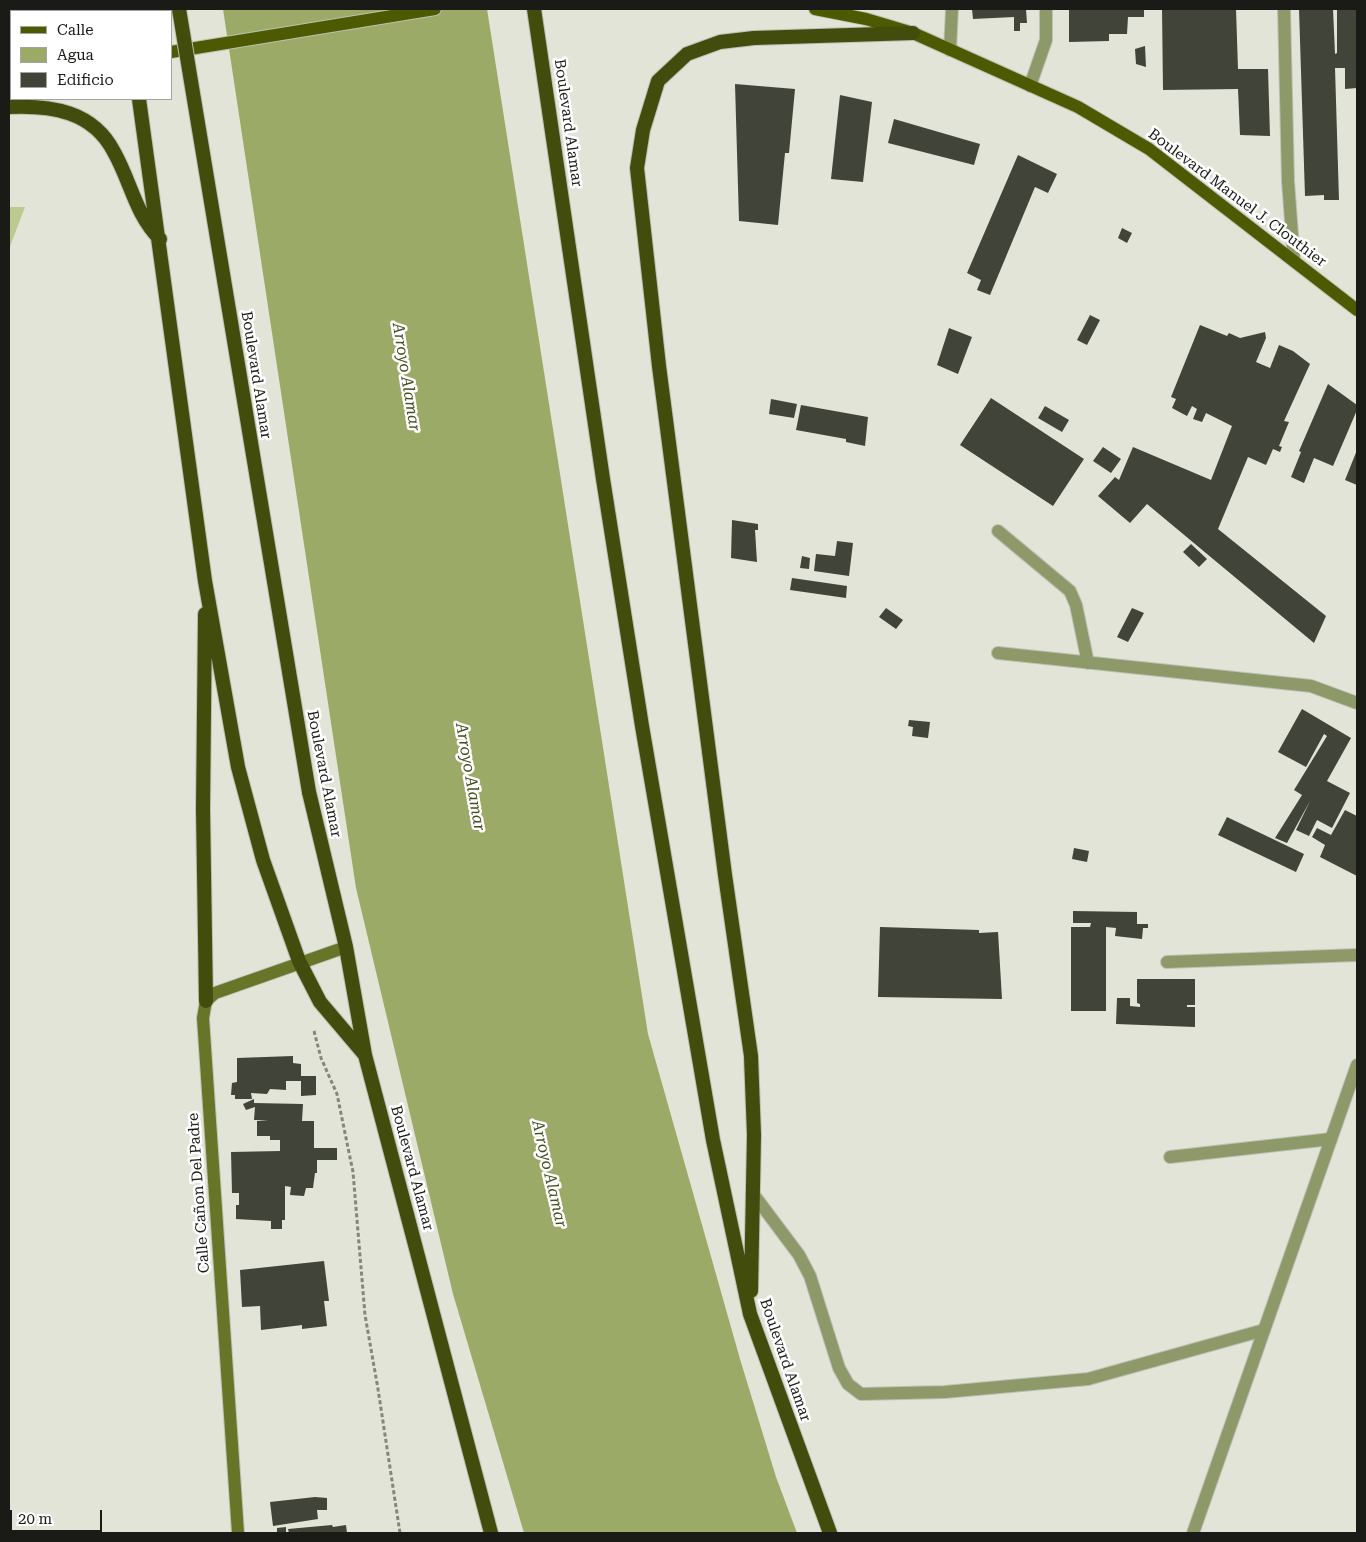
<!DOCTYPE html>
<meta charset="utf-8">
<style>
body{margin:0}
#map{position:relative;width:1366px;height:1542px;overflow:hidden;background:#e1e4d7;font-family:"Roboto Serif",serif}
canvas{display:block}
.frame{position:absolute;inset:0;border:10px solid #1a1b16;pointer-events:none}
.legend{position:absolute;left:10px;top:10px;width:162px;height:90px;box-sizing:border-box;background:#fff;border:1px solid #a3a4a2;margin:0;padding:6px 9px;list-style:none;font-size:15px;color:#1a1b16}
.legend li{display:flex;align-items:center;gap:10px;height:25px}
.legend b{width:25px;border:1px solid #a3a4a2}
.scale{position:absolute;left:10px;top:1510px;width:92px;height:22px;box-sizing:border-box;border:2px solid #1a1b16;border-top:0;padding-left:6px;font-size:15px;line-height:18px;white-space:nowrap;color:#1a1b16;-webkit-text-stroke:4px #fff;paint-order:stroke}
</style>
<div id="map">
<canvas width="1366" height="1542"></canvas>
<div class="frame"></div>
<ul class="legend">
<li><b style="height:6px;background:#4d5a01"></b>Calle</li>
<li><b style="height:14px;background:#9baa67"></b>Agua</li>
<li><b style="height:14px;background:#414439"></b>Edificio</li>
</ul>
<div class="scale">20 m</div>
</div>
<script>
const g = document.querySelector('canvas').getContext('2d');
g.lineJoin = 'round';
function fillPath(path, color) { g.fillStyle = color; g.fill(path, 'evenodd'); }
function stroke(path, color, width, dash) { g.strokeStyle = color; g.lineWidth = width; g.lineCap = dash ? 'butt' : 'round'; g.setLineDash(dash || []); g.stroke(path); }
function label(font, color, halo, rows, align = 'center') {
  g.font = font + ' "Roboto Serif",serif'; g.lineWidth = 5; g.setLineDash([]); g.textBaseline = 'middle'; g.strokeStyle = halo; g.fillStyle = color; for (const [text, x, y, turn = 0] of rows) {
    g.save(); g.translate(x, y); g.rotate((+turn || 0) * Math.PI / 180); g.textAlign = isNaN(turn) ? turn : align; if (halo) g.strokeText(text, 0, 0); g.fillText(text, 0, 0); g.restore();
  }
}
const green = new Path2D(`
 M 9,207 L 25,207 L 9,249 Z`);
const water = new Path2D(`
 M 223,9 L 487,9 L 648,1034 L 740,1359 L 776,1477 L 797,1533 L 524,1533 L 453,1294 L 356,888 Z`);
const building = new Path2D(`
 M 972,9 L 1026,9 L 1027,23 L 1020,23 L 1020,31 L 1014,31 L 1014,17 L 973,19 Z
 M 1069,9 L 1144,9 L 1144,17 L 1128,17 L 1127,34 L 1109,34 L 1109,41 L 1069,42 Z
 M 1162,9 L 1236,9 L 1238,69 L 1268,69 L 1270,136 L 1240,135 L 1238,89 L 1163,90 Z
 M 1299,9 L 1333,9 L 1335,54 L 1337,53 L 1337,9 L 1357,9 L 1357,88 L 1345,89 L 1345,68 L 1335,68 L 1339,200 L 1324,200 L 1324,195 L 1305,196 Z
 M 1145,46 L 1146,67 L 1136,64 L 1135,49 Z
 M 735,84 L 795,89 L 789,153 L 785,153 L 778,225 L 739,221 Z
 M 840,95 L 872,102 L 863,182 L 831,179 Z
 M 894,119 L 980,144 L 974,165 L 888,143 Z
 M 1018,155 L 1057,174 L 1048,193 L 1035,187 L 990,295 L 977,290 L 981,280 L 967,273 Z
 M 1122,228 L 1132,233 L 1127,243 L 1118,238 Z
 M 1090,315 L 1100,320 L 1087,345 L 1077,340 Z
 M 1200,325 L 1227,336 L 1229,333 L 1240,338 L 1265,332 L 1266,338 L 1256,362 L 1270,368 L 1279,345 L 1293,351 L 1310,364 L 1284,421 L 1289,422 L 1279,446 L 1282,447 L 1280,452 L 1273,449 L 1266,465 L 1248,457 L 1218,529 L 1326,616 L 1314,643 L 1147,504 L 1130,523 L 1098,496 L 1115,477 L 1119,480 L 1133,447 L 1211,480 L 1232,426 L 1206,413 L 1202,422 L 1193,419 L 1197,409 L 1192,406 L 1187,416 L 1172,408 L 1176,399 L 1171,397 Z
 M 949,328 L 972,337 L 958,374 L 937,365 Z
 M 1328,384 L 1357,405 L 1357,410 L 1333,466 L 1314,458 L 1304,483 L 1291,477 L 1301,452 L 1299,451 Z
 M 991,398 L 1084,459 L 1053,506 L 960,445 Z
 M 771,399 L 797,404 L 794,418 L 769,414 Z
 M 801,405 L 868,417 L 865,446 L 846,442 L 846,439 L 796,430 Z
 M 1045,406 L 1069,420 L 1062,432 L 1038,418 Z
 M 1103,447 L 1121,459 L 1111,473 L 1093,461 Z
 M 1357,450 L 1357,485 L 1345,480 Z
 M 732,520 L 758,524 L 758,530 L 755,530 L 757,562 L 731,558 Z
 M 837,541 L 853,543 L 849,576 L 814,571 L 816,554 L 835,556 Z
 M 1191,544 L 1207,559 L 1199,567 L 1183,552 Z
 M 802,556 L 810,558 L 809,569 L 800,568 Z
 M 792,578 L 847,586 L 846,598 L 790,590 Z
 M 886,608 L 903,620 L 896,629 L 879,617 Z
 M 1132,608 L 1144,613 L 1128,642 L 1117,637 Z
 M 1302,709 L 1351,738 L 1327,781 L 1350,793 L 1332,828 L 1317,820 L 1309,836 L 1296,830 L 1310,801 L 1287,843 L 1275,838 L 1302,795 L 1294,790 L 1327,736 L 1324,734 L 1306,767 L 1278,752 Z
 M 909,720 L 930,722 L 928,738 L 912,736 L 913,727 L 908,726 Z
 M 1345,810 L 1357,816 L 1357,876 L 1320,857 L 1325,845 L 1312,837 L 1317,828 L 1331,835 Z
 M 1227,817 L 1304,854 L 1296,872 L 1218,835 Z
 M 1074,848 L 1089,851 L 1087,862 L 1072,859 Z
 M 1073,911 L 1137,912 L 1137,924 L 1148,924 L 1148,928 L 1143,928 L 1142,939 L 1115,936 L 1116,928 L 1106,927 L 1106,1011 L 1071,1011 L 1071,927 L 1090,927 L 1091,923 L 1073,923 Z
 M 880,927 L 979,930 L 979,933 L 998,932 L 1002,999 L 878,997 Z
 M 1137,979 L 1195,979 L 1195,1005 L 1187,1005 L 1187,1007 L 1195,1007 L 1195,1027 L 1116,1024 L 1117,998 L 1130,998 L 1130,1006 L 1140,1007 L 1140,1004 L 1137,1003 Z
 M 293,1056 L 293,1063 L 301,1064 L 301,1076 L 316,1076 L 316,1095 L 301,1096 L 301,1081 L 286,1081 L 286,1090 L 270,1089 L 267,1094 L 251,1093 L 252,1099 L 235,1099 L 235,1095 L 231,1095 L 232,1083 L 237,1082 L 237,1058 Z
 M 254,1099 L 254,1103 L 303,1104 L 302,1121 L 314,1121 L 314,1148 L 337,1148 L 337,1160 L 317,1160 L 317,1173 L 315,1173 L 313,1188 L 306,1188 L 304,1196 L 290,1195 L 291,1187 L 285,1186 L 285,1220 L 282,1220 L 282,1229 L 271,1229 L 271,1221 L 236,1219 L 236,1205 L 239,1205 L 239,1193 L 232,1193 L 231,1152 L 280,1151 L 280,1140 L 270,1140 L 270,1136 L 257,1136 L 257,1121 L 268,1120 L 254,1120 L 255,1107 L 246,1110 L 243,1104 Z
 M 324,1261 L 329,1301 L 324,1301 L 327,1326 L 302,1329 L 302,1325 L 261,1330 L 260,1306 L 242,1307 L 240,1270 Z
 M 315,1497 L 327,1498 L 327,1510 L 317,1510 L 318,1519 L 273,1526 L 270,1502 Z
 M 332,1525 L 333,1527 L 346,1525 L 347,1533 L 289,1533 L 288,1529 Z
 M 286,1527 L 286,1533 L 277,1533 L 277,1528 Z`);
const path = new Path2D(`
 M 314,1031 L 321,1058 L 337,1094 L 353,1172 L 365,1315 L 378,1389 L 400,1533`);
const service = new Path2D(`
 M 1284,9 L 1288,181 L 1294,261
 M 950,50 L 952,9
 M 1030,86 L 1046,40 L 1046,9
 M 998,531 L 1070,591 L 1076,605 L 1088,663
 M 998,653 L 1311,686 L 1357,703
 M 1167,962 L 1357,955
 M 1170,1157 L 1331,1139
 M 754,1195 L 799,1255 L 810,1276 L 839,1368 L 848,1384 L 861,1394 L 945,1392 L 1088,1379 L 1264,1330`);
const minor = new Path2D(`
 M 1193,1533 L 1357,1065`);
const secondary = new Path2D(`
 M 238,1533 L 203,1018 L 206,1001 L 215,993 L 346,947`);
const primary = new Path2D(`
 M 815,9 L 866,19 L 913,33 L 1078,107 L 1149,149 L 1357,310
 M 96,11 L 112,9
 M 9,25 L 11,25
 M 171,52 L 435,9
 M 9,80 L 11,80`);
const trunk = new Path2D(`
 M 125,9 L 126,11
 M 534,9 L 603,479 L 642,726 L 713,1140 L 750,1314 L 830,1533
 M 139,99 L 205,581 L 238,767 L 263,860 L 299,961 L 320,1002 L 365,1055
 M 9,107 C 51,105 93,111 114,152 C 131,182 135,214 160,239
 M 205,614 L 203,809 L 206,1001
 M 309,792 L 346,947 L 365,1055 L 491,1533
 M 751,1291 L 754,1135 L 751,1056 L 725,875 L 659,366 L 637,168 L 643,130 L 658,81 L 687,54 L 720,42 L 754,38 L 913,33`);
const trunkBridge = new Path2D(`
 M 179,9 L 309,792`);
const streetNames = [
 ["Boulevard Alamar",568,123,82],
 ["Boulevard Manuel J. Clouthier",1237,198,37],
 ["Boulevard Alamar",256,375,81],
 ["Boulevard Alamar",324,774,79],
 ["Boulevard Alamar",412,1168,75],
 ["Calle Cañon Del Padre",199,1193,-94],
 ["Boulevard Alamar",785,1360,71]
];
const waterNames = [
 ["Arroyo Alamar",406,377,81],
 ["Arroyo Alamar",470,777,80],
 ["Arroyo Alamar",549,1174,77]
];
fillPath(green, '#bcc990');
fillPath(water, '#9baa67');
fillPath(building, '#414439');
stroke(service, '#bdc0b4', 14);
stroke(minor, '#bdc0b4', 14);
stroke(secondary, '#bdc0b4', 14);
stroke(primary, '#bdc0b4', 14);
stroke(trunk, '#bdc0b4', 16);
stroke(path, '#84867d', 3, [4, 2.5]);
stroke(service, '#8e9969', 12);
stroke(minor, '#8e9969', 12);
stroke(secondary, '#677528', 12);
stroke(primary, '#4d5a01', 12);
stroke(trunk, '#424d0d', 14);
stroke(trunkBridge, '#bdc0b4', 16, []);
stroke(trunkBridge, '#424d0d', 14);
label('15px', '#1a1b16', '#fff', streetNames);
label('italic 16px', '#454e1d', '#fff', waterNames);
</script>
